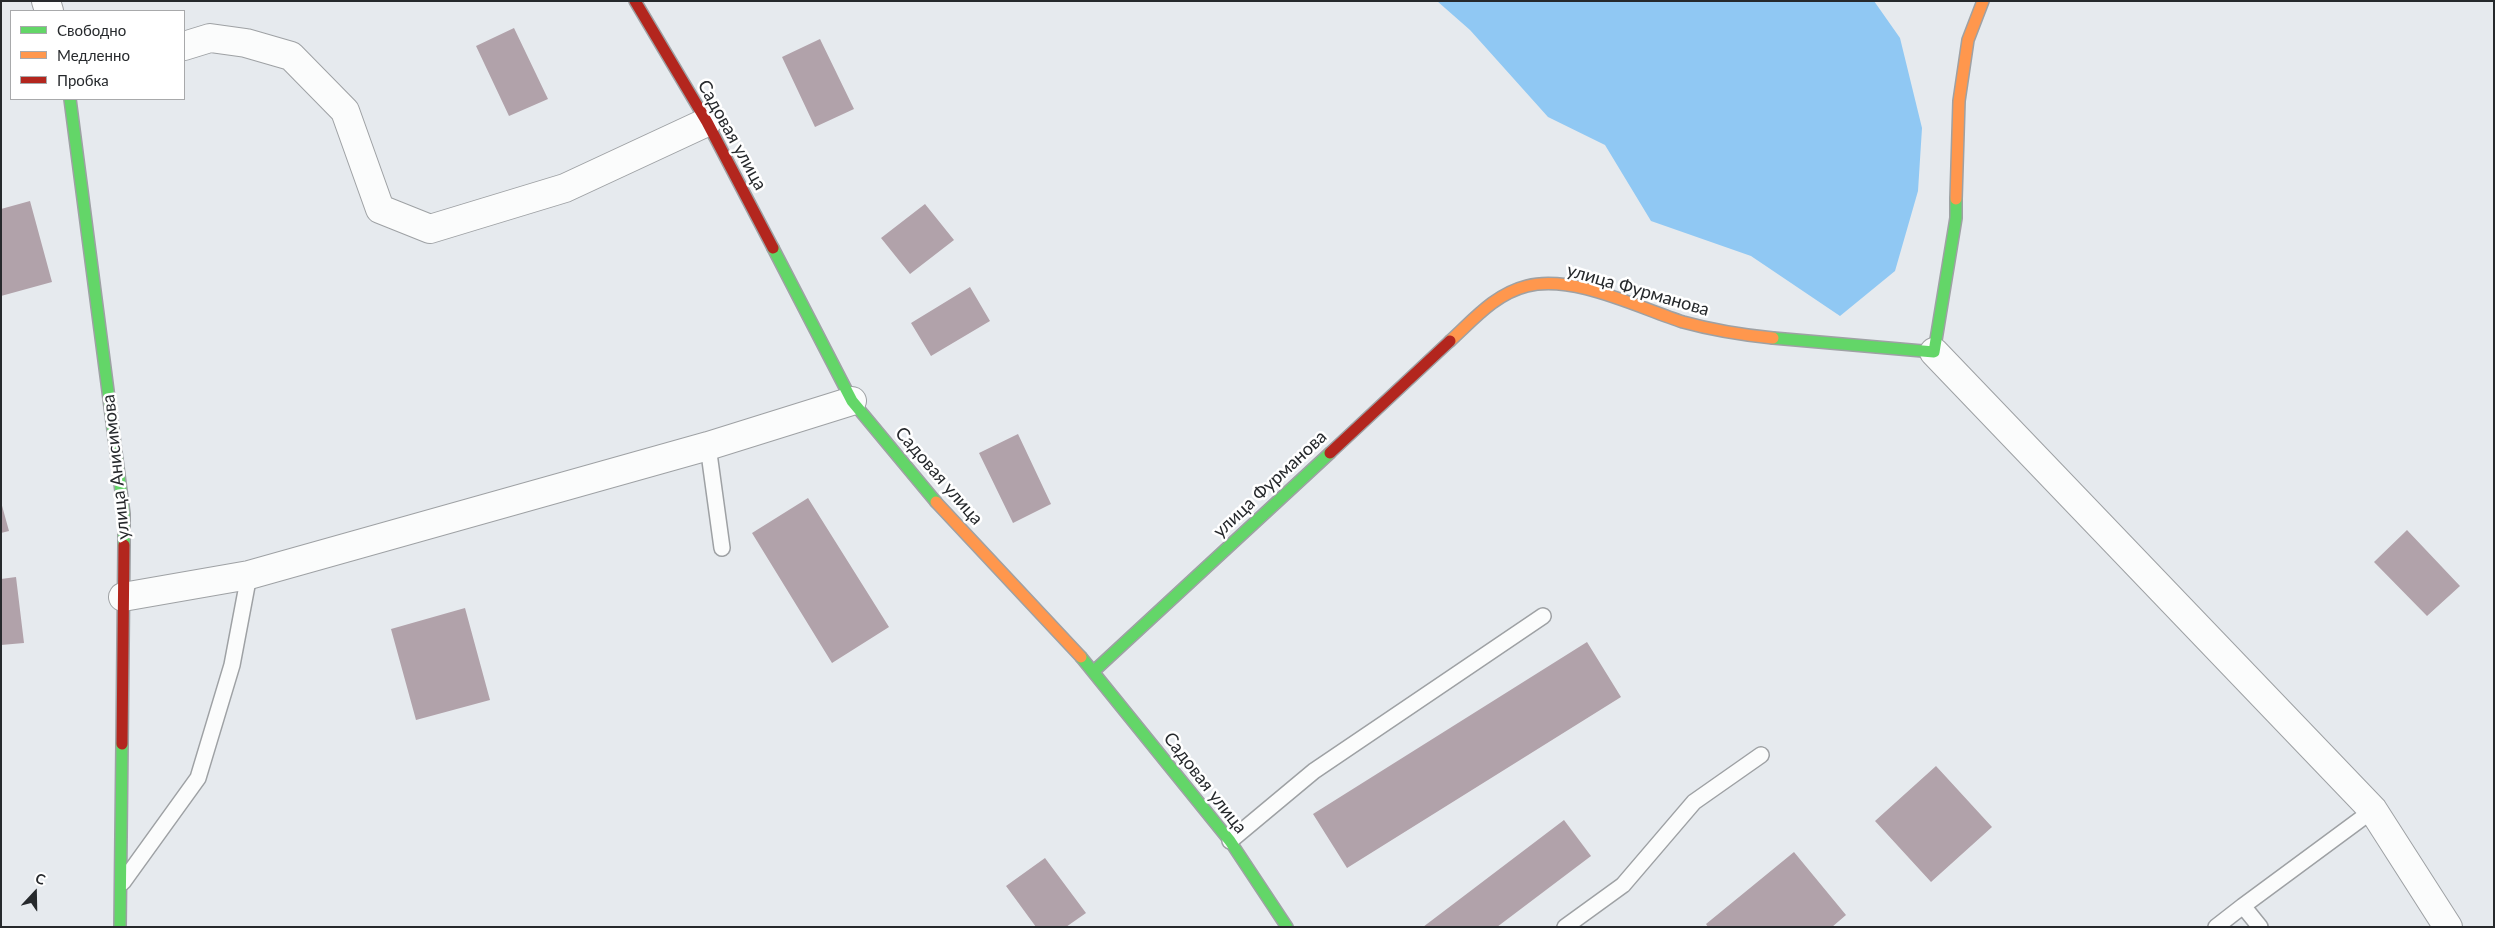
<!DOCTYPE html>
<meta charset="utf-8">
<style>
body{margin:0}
#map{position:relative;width:2495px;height:928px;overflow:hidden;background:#e6eaee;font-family:Lato,sans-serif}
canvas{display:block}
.frame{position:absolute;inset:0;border:2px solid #26292c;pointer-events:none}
.legend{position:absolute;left:10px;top:10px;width:175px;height:90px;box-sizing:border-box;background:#fff;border:1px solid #a8a9ab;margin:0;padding:6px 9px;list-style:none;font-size:15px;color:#26292c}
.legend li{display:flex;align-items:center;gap:10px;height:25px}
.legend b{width:25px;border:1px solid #a8a9ab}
.north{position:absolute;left:10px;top:868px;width:50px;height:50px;-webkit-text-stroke:4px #fff;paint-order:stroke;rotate:21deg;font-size:14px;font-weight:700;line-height:20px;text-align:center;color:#26292c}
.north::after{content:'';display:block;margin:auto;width:18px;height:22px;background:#26292c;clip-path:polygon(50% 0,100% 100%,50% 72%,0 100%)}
</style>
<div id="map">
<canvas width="2495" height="928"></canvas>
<div class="frame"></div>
<ul class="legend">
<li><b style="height:6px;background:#63d668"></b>Свободно</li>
<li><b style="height:6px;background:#ff974d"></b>Медленно</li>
<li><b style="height:6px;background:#b3261e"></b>Пробка</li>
</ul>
<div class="north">С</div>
</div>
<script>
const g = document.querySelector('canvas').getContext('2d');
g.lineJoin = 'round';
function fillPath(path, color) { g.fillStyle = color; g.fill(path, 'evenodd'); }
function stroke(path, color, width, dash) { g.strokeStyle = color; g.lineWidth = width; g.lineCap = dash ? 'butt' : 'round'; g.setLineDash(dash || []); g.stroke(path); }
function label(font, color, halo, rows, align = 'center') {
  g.font = font + ' Lato,sans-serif'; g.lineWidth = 5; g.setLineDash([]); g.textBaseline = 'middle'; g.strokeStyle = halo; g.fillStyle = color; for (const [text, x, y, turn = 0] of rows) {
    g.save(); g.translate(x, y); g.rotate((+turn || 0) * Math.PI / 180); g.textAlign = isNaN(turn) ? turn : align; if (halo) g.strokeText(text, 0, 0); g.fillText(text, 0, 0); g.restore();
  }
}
const water = new Path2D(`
 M 1437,1 L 1874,1 L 1900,38 L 1922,128 L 1918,191 L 1895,271 L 1840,316 L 1751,256 L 1651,221 L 1605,145 L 1548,117 L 1470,30 Z`);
const building = new Path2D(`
 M 514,28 L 548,99 L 509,116 L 476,46 Z
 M 820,39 L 854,109 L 815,127 L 782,57 Z
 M 30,201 L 52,282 L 1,296 L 1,209 Z
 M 925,204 L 954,240 L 910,274 L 881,238 Z
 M 970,287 L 990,321 L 931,356 L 911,323 Z
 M 1018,434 L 1051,504 L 1013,523 L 979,453 Z
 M 808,498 L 889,627 L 832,663 L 752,533 Z
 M 1,502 L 9,531 L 1,533 Z
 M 2407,530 L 2460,586 L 2427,616 L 2374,562 Z
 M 16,577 L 24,643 L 1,645 L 1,579 Z
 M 465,608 L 490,700 L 416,720 L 391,629 Z
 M 1587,642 L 1621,697 L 1347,868 L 1313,814 Z
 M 1936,766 L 1992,827 L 1931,882 L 1875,821 Z
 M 1564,820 L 1591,856 L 1497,927 L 1423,927 Z
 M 1794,852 L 1846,915 L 1832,927 L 1708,927 L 1706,924 Z
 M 1045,858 L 1086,913 L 1066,927 L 1036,927 L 1006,886 Z`);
const lane = new Path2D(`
 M 708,446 L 722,548
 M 1230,841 L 1314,771 L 1543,616
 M 123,882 L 198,778 L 232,665 L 249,575
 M 1565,927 L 1623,885 L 1694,802 L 1761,755
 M 2216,927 L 2243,906
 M 2260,927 L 2243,906 L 2373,810`);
const street = new Path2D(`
 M 46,1 L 49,11
 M 184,46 L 210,38 L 246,43 L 291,56 L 345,111 L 380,209 L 430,229 L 565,188 L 707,122
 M 1934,352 L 2373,810 L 2448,927
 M 123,597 L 249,575 L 708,446 L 852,401`);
const fast = new Path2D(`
 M 70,99 L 124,514 L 124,545
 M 773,248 L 852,401 L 936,502
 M 1773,338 L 1934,352 L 1956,218 L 1956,199
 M 1081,657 L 1230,841 L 1287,927
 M 1094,671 L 1330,453
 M 120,927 L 122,744`);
const slow = new Path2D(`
 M 1956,199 L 1959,101 L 1968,40 L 1983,1
 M 1450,341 C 1474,319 1495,294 1527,286 C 1573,274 1639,308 1683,322 C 1712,330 1743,335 1773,338
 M 936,502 L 1081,657`);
const jam = new Path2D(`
 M 635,1 L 707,122 L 773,248
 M 1330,453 L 1450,341
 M 122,744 L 124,545`);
const streetNames = [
 ["Садовая улица",732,135,61],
 ["улица Фурманова",1638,290,16],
 ["улица Анисимова",116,467,-96],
 ["Садовая улица",939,476,49],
 ["улица Фурманова",1270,484,-43],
 ["Садовая улица",1205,783,52]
];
fillPath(water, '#90c8f3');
fillPath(building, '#b1a2aa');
stroke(lane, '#9ea1a4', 18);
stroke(street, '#9ea1a4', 30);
stroke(fast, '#9ea1a4', 14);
stroke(slow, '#9ea1a4', 14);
stroke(jam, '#9ea1a4', 14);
stroke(lane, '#fbfcfc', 15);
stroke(street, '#fbfcfc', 28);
stroke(fast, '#63d668', 11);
stroke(slow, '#ff974d', 11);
stroke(jam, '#b3261e', 11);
label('18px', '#26292c', '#fff', streetNames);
</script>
